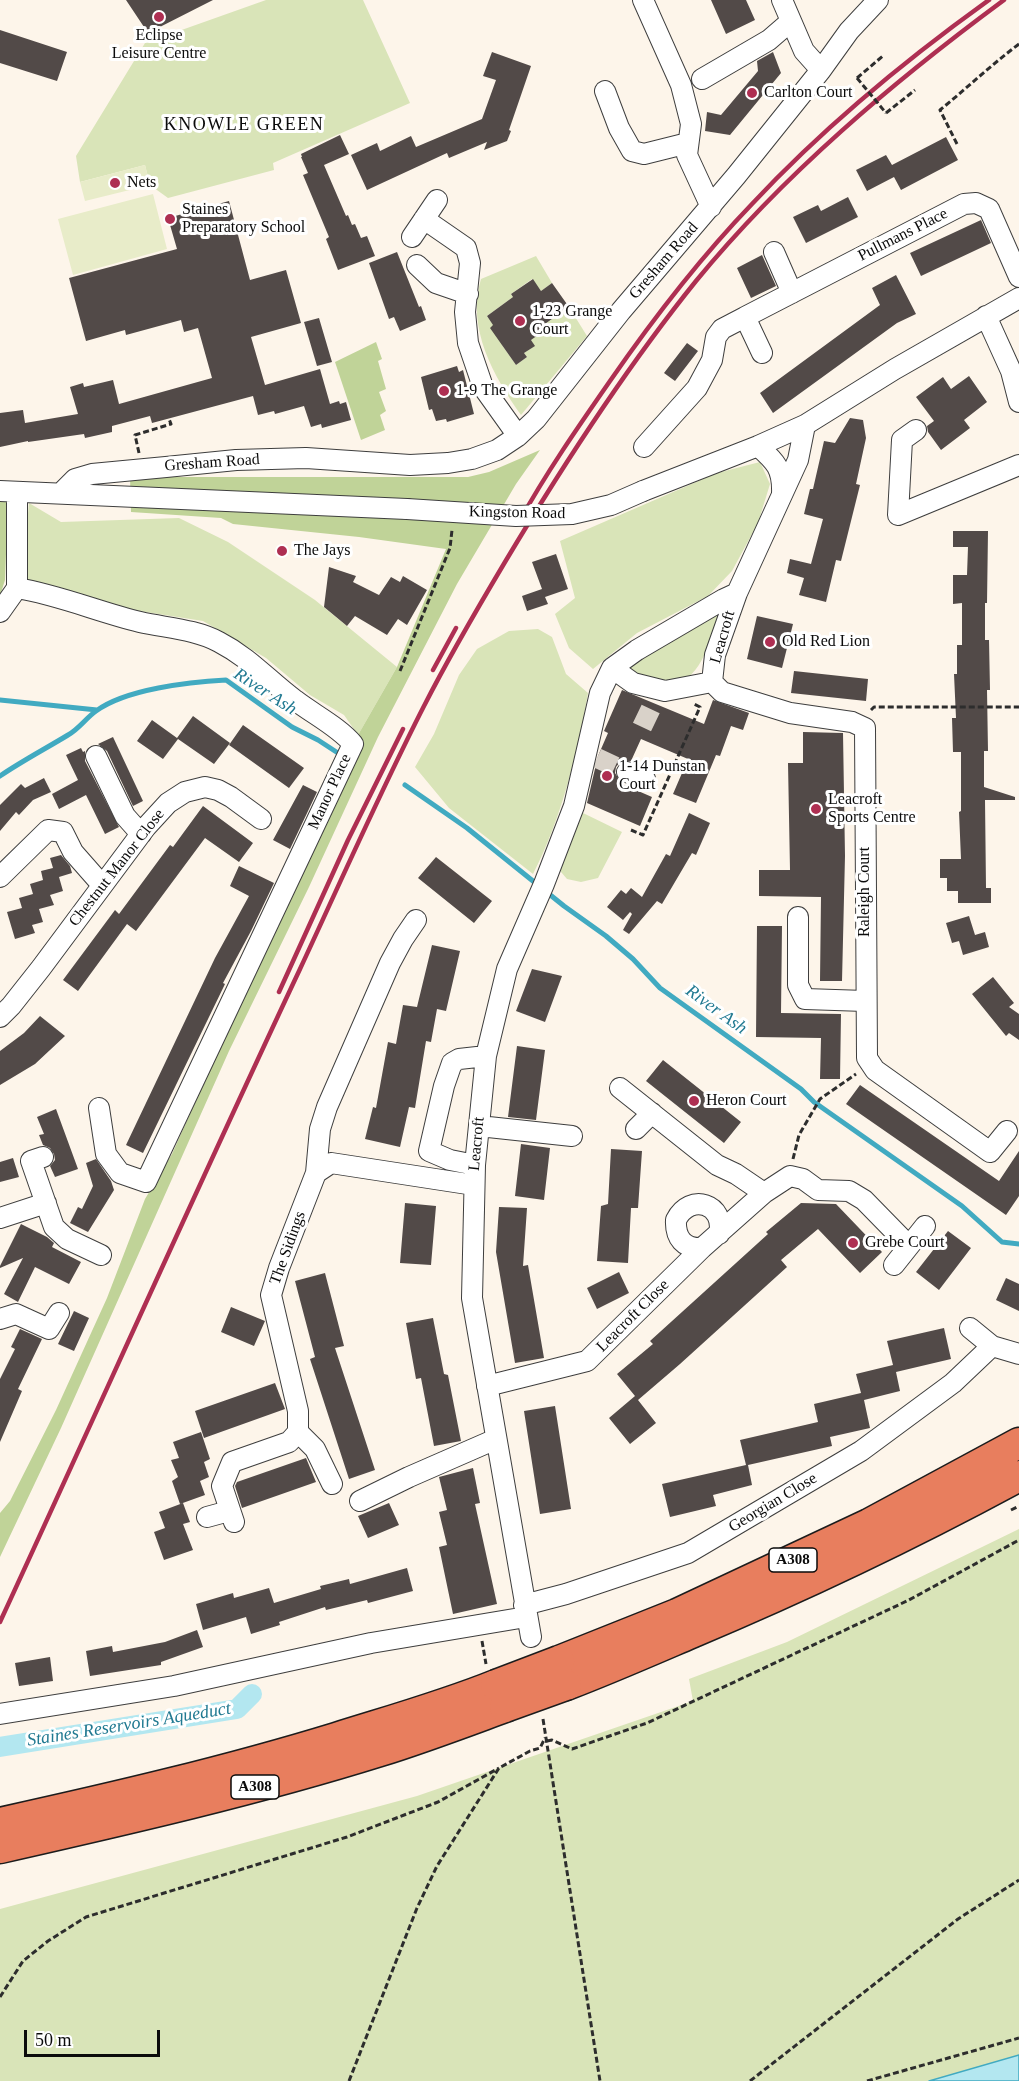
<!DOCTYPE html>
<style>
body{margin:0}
#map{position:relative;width:1019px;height:2081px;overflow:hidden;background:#fdf5ea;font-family:Georgia,serif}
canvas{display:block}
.scale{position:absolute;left:24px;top:2030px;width:136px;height:27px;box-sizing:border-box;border:3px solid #0b0b0b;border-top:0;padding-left:8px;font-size:18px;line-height:21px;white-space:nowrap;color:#0b0b0b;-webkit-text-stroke:4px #fff;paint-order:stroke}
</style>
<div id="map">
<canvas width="1019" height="2081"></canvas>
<div class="scale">50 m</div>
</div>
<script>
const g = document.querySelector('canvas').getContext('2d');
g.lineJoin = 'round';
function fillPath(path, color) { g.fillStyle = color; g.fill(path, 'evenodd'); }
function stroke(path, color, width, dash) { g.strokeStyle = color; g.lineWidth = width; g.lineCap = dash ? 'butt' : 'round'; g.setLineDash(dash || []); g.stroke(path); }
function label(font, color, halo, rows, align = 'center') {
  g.font = font + ' Georgia,serif'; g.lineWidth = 6; g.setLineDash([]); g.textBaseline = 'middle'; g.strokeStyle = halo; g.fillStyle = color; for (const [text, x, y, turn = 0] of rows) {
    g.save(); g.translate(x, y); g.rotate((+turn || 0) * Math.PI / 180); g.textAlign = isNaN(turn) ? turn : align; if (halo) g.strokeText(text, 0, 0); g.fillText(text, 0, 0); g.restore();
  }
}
const green = new Path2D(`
 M 266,0 L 363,0 L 410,103 L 273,163 L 274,170 L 168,198 L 150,185 L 145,165 L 80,182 L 76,156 L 145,43 Z
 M 536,256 L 552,283 L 541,291 L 532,279 L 511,294 L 513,297 L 487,316 L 505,342 L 502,345 L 516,365 L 527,357 L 524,353 L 534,346 L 531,340 L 542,326 L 569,307 L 587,336 L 521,415 C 494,377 466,328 481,279 Z
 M 760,462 L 770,484 L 758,523 L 732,571 L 708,596 L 637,633 L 593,669 L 569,648 L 555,614 L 575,598 L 560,541 L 717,473 Z
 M 29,503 L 61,522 L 179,518 L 228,542 L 315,600 L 397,667 L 358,735 L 344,715 L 310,695 L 266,658 L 203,621 L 120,608 L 21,584 Z
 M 710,614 L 719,616 C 711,636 701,681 675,682 C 658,683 641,675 625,670 L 648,649 Z
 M 538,629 L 552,637 L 566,674 L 588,693 C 578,752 561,820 533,874 L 449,808 L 415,767 L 434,734 L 459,675 L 477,649 L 509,631 Z
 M 581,812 L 622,832 L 598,878 L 581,882 L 567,879 L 561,872 L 559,862 Z
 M 1019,1529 L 1019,2055 L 929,2081 L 0,2081 L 0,1909 L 417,1796 L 693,1701 L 689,1679 L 787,1642 Z`);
const forest = new Path2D(`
 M 376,342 L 382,359 L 378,361 L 386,389 L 379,392 L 386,411 L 380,415 L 385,430 L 361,440 L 335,362 Z
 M 540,450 L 516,484 L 457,584 L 378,737 L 309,887 L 229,1051 L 61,1428 L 0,1557 L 0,1513 L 10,1501 L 56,1410 L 107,1298 L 145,1199 L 172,1154 L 246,989 L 350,766 L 358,735 L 397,667 L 446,549 L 359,537 L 233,524 L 221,518 L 131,512 L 130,477 L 468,477 L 489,472 Z
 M 0,502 L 8,502 L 5,580 L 0,596 Z`);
const pitch = new Path2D(`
 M 145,165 L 150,185 L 85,201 L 80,182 Z
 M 153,194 L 167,249 L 73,275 L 58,219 Z`);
const water = new Path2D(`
 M 1019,2055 L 1019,2081 L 929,2081 Z`);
const stream = new Path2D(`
 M 0,700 L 97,710
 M 0,776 C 22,761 45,749 68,735 C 79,729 86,718 96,711 C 126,689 189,682 226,680 L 292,727 L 318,740 L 341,755
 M 405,785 L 467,828 L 564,906 L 606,936 L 633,959 L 660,988 L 801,1089 L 814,1102 L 962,1206 L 1002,1242 L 1019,1244`);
const canal = new Path2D(`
 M 0,1747 L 237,1709 L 252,1694`);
const building = new Path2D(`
 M 126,0 L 213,0 L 148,33 Z
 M 711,0 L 746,0 L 755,20 L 726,34 Z
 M 0,30 L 67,52 L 57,81 L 0,63 Z
 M 492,52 L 531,66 L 509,130 L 511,131 L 507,141 L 484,150 L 487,142 L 449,158 L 447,153 L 367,190 L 351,155 L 377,143 L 380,151 L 411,136 L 416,147 L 482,119 L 496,80 L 483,76 Z
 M 773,52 L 781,73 L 730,135 L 705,131 L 707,112 L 721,115 L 758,71 L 757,61 Z
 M 340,135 L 349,154 L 324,165 L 346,216 L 348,215 L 352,225 L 355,224 L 361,238 L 367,236 L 375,256 L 338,270 L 326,239 L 329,237 L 303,175 L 308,173 L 301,157 L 302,157 L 301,154 Z
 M 946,137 L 958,160 L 901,190 L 894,177 L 867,191 L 856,170 L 886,155 L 892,165 Z
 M 848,197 L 858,217 L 806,243 L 793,217 L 818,205 L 821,211 Z
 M 229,201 L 250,280 L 286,270 L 301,323 L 251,337 L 265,385 L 320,369 L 330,404 L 339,401 L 340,404 L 346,402 L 351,420 L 322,428 L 321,424 L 311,427 L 304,406 L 275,414 L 274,411 L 258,415 L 253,396 L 152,423 L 150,416 L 112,426 L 112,432 L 85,438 L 84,434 L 28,442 L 28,441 L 0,447 L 0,413 L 23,410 L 25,423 L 78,414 L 70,387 L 83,383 L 84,387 L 113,380 L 119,404 L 212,378 L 198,328 L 184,332 L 181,320 L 126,335 L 125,330 L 86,341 L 69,278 L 177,249 L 168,218 Z
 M 981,220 L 991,243 L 921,276 L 910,253 Z
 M 397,252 L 419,307 L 421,306 L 426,320 L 400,331 L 394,317 L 389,319 L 369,263 Z
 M 762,255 L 776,286 L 751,298 L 737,268 Z
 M 896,275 L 916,314 L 897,323 L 773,413 L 760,393 L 880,305 L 872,288 Z
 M 533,279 L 541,291 L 552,283 L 569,307 L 542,326 L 545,330 L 531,340 L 535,346 L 524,353 L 527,357 L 516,365 L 490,328 L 493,325 L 487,316 L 513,297 L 511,294 Z
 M 319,318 L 332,362 L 317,366 L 304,322 Z
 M 687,343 L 698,351 L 675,381 L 664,373 Z
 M 457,366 L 459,372 L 463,370 L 474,414 L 447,422 L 446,419 L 436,421 L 432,409 L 429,410 L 421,377 Z
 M 969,376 L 987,402 L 964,420 L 970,428 L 941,450 L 928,432 L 927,426 L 934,421 L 916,397 L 943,377 L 951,389 Z
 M 850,418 L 863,420 L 866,438 L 856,484 L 860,485 L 841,561 L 836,560 L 826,602 L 799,595 L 804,578 L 787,573 L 790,559 L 811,564 L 823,519 L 804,514 L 810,489 L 813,489 L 824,441 L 835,443 Z
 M 953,531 L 988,531 L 987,603 L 985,603 L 985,640 L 989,640 L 990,690 L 987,690 L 988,751 L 984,751 L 984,787 L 1015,797 L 1015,800 L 985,800 L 986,888 L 991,888 L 991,903 L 958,903 L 958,891 L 947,891 L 947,878 L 940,878 L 940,859 L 961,859 L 959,812 L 961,811 L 961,752 L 953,752 L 952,718 L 956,718 L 954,674 L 957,674 L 957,645 L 962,645 L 962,603 L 953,604 L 953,575 L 967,575 L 968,547 L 953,547 Z
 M 556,554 L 568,589 L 545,597 L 548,604 L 527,611 L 522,596 L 542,589 L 532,562 Z
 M 329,567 L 356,576 L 353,582 L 379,595 L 391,577 L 400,582 L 403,576 L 427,590 L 407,625 L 398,619 L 387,635 L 355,616 L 347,626 L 324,607 Z
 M 757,616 L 793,624 L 782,668 L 747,659 Z
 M 794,671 L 868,679 L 866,701 L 791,693 Z
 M 622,690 L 704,724 L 713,700 L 749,713 L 743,730 L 731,726 L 720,756 L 716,755 L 696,803 L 673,794 L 688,759 L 641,739 L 631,761 L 620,762 L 616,767 L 615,773 L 622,784 L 652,797 L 640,826 L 587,803 L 598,756 L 608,733 L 604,731 Z
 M 193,716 L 230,743 L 214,764 L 178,739 L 163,759 L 137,741 L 152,720 L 177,738 Z
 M 243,725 L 304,768 L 289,788 L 229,745 Z
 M 803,732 L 843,733 L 845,856 L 842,981 L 820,981 L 821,897 L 759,896 L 759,870 L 790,870 L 788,763 L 803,763 Z
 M 113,737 L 143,801 L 133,806 L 107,751 L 98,744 Z
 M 81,748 L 83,752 L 85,751 L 85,761 L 119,827 L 105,834 L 86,795 L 59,809 L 52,794 L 78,780 L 66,755 Z
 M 44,778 L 51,792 L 33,800 L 19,815 L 16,812 L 0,831 L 0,805 L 21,784 L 25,788 Z
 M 303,785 L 317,792 L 290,849 L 273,840 Z
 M 203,806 L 253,843 L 239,862 L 205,838 L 136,931 L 127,924 L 78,991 L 63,980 L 115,910 L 119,914 L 170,845 L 173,847 Z
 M 689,813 L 710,823 L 696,855 L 692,853 L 662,904 L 657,901 L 629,934 L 623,930 L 632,914 L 630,912 L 623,920 L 607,907 L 621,890 L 626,894 L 631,888 L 642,897 L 666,854 L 670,856 Z
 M 61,855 L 70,866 L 72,873 L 59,877 L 63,891 L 50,895 L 54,905 L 39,909 L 43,922 L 32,925 L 35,933 L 15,939 L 7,912 L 22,908 L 19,898 L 33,894 L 30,884 L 43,880 L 41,871 L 53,868 L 50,858 Z
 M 436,857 L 492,901 L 474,923 L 418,878 Z
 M 239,866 L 274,883 L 251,931 L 223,983 L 225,984 L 143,1153 L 126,1145 L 215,958 L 249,896 L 230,886 Z
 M 969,916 L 975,935 L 985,932 L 989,947 L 963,955 L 959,941 L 952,943 L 946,923 Z
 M 757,926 L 782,926 L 781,1013 L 841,1014 L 840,1079 L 820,1079 L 821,1038 L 756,1037 Z
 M 432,945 L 460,951 L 446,1011 L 437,1009 L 431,1042 L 426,1041 L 415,1108 L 409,1107 L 400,1147 L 365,1139 L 373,1107 L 376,1108 L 388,1042 L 396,1044 L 403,1005 L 417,1007 Z
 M 532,969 L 562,976 L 545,1022 L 516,1011 Z
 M 993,977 L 1014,1003 L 1009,1007 L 1019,1014 L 1019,1040 L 1009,1033 L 1006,1036 L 972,994 Z
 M 40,1016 L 65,1036 L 35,1064 L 0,1085 L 0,1051 L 24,1033 Z
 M 517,1046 L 545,1050 L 536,1120 L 508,1117 Z
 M 663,1060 L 741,1122 L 724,1143 L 646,1081 Z
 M 860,1085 L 999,1181 L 1019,1151 L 1019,1196 L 1006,1215 L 846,1104 Z
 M 56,1109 L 78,1169 L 55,1177 L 50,1166 L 55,1160 L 54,1154 L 50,1148 L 43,1145 L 39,1135 L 44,1134 L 37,1117 Z
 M 521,1144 L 550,1148 L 544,1200 L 515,1196 Z
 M 611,1149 L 642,1151 L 638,1208 L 631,1208 L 628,1263 L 597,1261 L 601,1206 L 608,1204 Z
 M 13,1158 L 19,1177 L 0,1182 L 0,1162 Z
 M 96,1159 L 111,1181 L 114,1190 L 88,1232 L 70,1223 L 78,1207 L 82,1209 L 93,1186 L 86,1163 Z
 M 405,1203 L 436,1206 L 431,1265 L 400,1263 Z
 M 801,1203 L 836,1204 L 882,1252 L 860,1273 L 818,1229 L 781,1260 L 787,1267 L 680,1364 L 638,1400 L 656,1423 L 630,1444 L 609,1418 L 635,1396 L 617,1374 L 653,1344 L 650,1341 L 768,1234 L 766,1232 Z
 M 499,1207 L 527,1208 L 523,1266 L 528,1265 L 544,1358 L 515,1363 L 496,1252 Z
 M 21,1224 L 47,1237 L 54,1243 L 52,1247 L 81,1262 L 69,1284 L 35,1267 L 18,1302 L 4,1294 L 23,1258 L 0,1268 L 0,1266 Z
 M 948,1231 L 971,1248 L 939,1290 L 916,1272 Z
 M 619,1272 L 629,1293 L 597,1309 L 587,1288 Z
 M 325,1273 L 344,1346 L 335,1348 L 375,1470 L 349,1479 L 310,1359 L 315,1357 L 295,1281 Z
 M 1006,1278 L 1019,1284 L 1019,1311 L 996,1300 Z
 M 231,1307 L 265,1321 L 254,1346 L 221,1332 Z
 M 74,1311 L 89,1318 L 74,1351 L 58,1344 Z
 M 433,1318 L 444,1374 L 448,1375 L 461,1441 L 434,1446 L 421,1378 L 416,1379 L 406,1323 Z
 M 944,1328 L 951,1359 L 896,1372 L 900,1391 L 864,1400 L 870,1428 L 830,1437 L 832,1446 L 748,1465 L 752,1485 L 713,1495 L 716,1506 L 670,1517 L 662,1484 L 746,1465 L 740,1440 L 818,1422 L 814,1404 L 861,1393 L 856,1374 L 893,1365 L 887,1341 Z
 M 20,1329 L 42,1339 L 18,1389 L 22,1391 L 0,1442 L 0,1379 L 15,1349 L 11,1347 Z
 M 275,1383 L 285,1409 L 204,1438 L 195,1411 Z
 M 555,1406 L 571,1509 L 540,1514 L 524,1411 Z
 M 201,1432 L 210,1459 L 204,1462 L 209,1477 L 200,1481 L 205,1495 L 180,1504 L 172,1481 L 178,1477 L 171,1460 L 179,1458 L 173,1442 Z
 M 306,1458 L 316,1482 L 242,1508 L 235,1486 L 237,1482 Z
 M 473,1468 L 480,1503 L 475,1504 L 497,1604 L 453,1614 L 439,1547 L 447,1545 L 439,1512 L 447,1510 L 439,1477 Z
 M 183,1503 L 190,1522 L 183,1524 L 193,1550 L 164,1560 L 154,1532 L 165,1528 L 159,1512 Z
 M 389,1503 L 399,1525 L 368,1538 L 358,1516 Z
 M 407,1568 L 413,1591 L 368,1603 L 367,1600 L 326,1610 L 325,1607 L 279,1622 L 280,1625 L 251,1634 L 246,1617 L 203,1630 L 196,1604 L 233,1593 L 234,1598 L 269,1588 L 274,1603 L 321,1589 L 320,1586 L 349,1579 L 350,1584 Z
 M 197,1630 L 203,1647 L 161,1662 L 161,1665 L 90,1676 L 86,1651 L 112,1646 L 113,1652 L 165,1642 Z
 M 50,1657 L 53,1681 L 19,1686 L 15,1663 Z`);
const minorTunnel = new Path2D(`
 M 642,727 L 654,702
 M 597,758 L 627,772`);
const path = new Path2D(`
 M 857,78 L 884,55
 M 886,113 L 915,90
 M 957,144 L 940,110 C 967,88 991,65 1019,44
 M 139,453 L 135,435 L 171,424 L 169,419
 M 400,671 L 450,548 L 452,530
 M 871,710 L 874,707 L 1019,707
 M 631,830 L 643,835 L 700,707 L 694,704
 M 793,1159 L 799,1135 L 820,1099 L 856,1074
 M 1011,1510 L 1019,1506
 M 482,1641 L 486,1664
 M 543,1719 L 600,2081
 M 547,1741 L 552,1740 L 572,1749 L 647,1723 L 909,1600 L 1019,1540
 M 0,1997 L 23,1961 L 48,1941 L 86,1917 L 347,1837 L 438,1802 L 499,1768
 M 349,2081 L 417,1908 L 437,1866 L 499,1768 L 530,1751 L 540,1748 L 545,1738
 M 750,2081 L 958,1919 L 1019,1880
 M 867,2081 L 1019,2038`);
const minor = new Path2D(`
 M 643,0 L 681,85 L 691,124 L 687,155 L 711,207
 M 782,0 L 804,51 L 821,70
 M 702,79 L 769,40 L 791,21
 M 605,91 L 619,128 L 632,151 L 644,154 L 688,143
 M 424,219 L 466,248 L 470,263 L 465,312 L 468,343 L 483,387 L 518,436
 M 412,237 L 437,200
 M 774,252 L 792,293
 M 417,265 L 436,283 L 468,294
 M 986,316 L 1011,371 L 1019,402
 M 762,353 L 745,317 L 964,204 L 976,203 L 989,209 L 1019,277
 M 916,430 L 902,440 L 898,515 L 1019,465
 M 758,446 C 776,462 783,469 782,494
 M 644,447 L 697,388 L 712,360 L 716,337 L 722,329 L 745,317
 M 0,491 L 407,509
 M 643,491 L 758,446 L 805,425 L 895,369 L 1019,298
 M 61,493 L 75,479 L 92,474 L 166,467 L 236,460 L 306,458 L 410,465 L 448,463 L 472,459 L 497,450 L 518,436 L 536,419 L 621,311 L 736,176 L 821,70 L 849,31 L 878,0
 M 17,588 C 59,595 99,612 140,622 C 166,628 195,629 219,642 C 250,658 268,680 295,700 C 313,714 339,727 353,744 L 146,1182 L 120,1173 L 106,1154 L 99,1108
 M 0,612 L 17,588 L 17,492
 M 612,668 L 633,683 L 665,691 L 712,682 L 715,655 L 737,593
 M 712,682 L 722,692 L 790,713 L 852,722 L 865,728 L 867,1058 L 875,1070 L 990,1152 L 1007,1131
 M 96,756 L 125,816 L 141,834
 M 627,772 L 645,779
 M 0,877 L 48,830 L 63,832 L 73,852 L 102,885
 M 798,917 L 798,985 L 805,999 L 865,1001
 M 0,1017 L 11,1006 L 41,968 L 146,827 L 168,803 L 185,792 L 205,787 L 218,790 L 231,797 L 261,819
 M 620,1088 L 717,1165 L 736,1174 L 764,1193
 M 479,1126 L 572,1136
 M 636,1129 L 652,1113
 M 43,1157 L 31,1161 L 54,1227 L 67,1239 L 101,1255
 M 475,1165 L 450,1160 L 429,1151 L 444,1086 L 452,1063 L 459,1059 L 486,1056
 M 316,1173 L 320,1129 L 327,1107 L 390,963 L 403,939 L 416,920
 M 0,1218 L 46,1203
 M 702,1248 C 684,1249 675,1238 676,1220 C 690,1192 726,1204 719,1234
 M 894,1265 L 925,1226
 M 0,1319 L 16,1314 L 49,1329 L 59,1313
 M 970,1328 L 992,1346 L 1019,1354
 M 487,1386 L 587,1361 L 702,1248 L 764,1193 L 790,1176 L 803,1179 L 818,1190 L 849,1191 L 864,1200 L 909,1246
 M 298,1432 L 315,1449 L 332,1484
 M 360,1501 L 409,1477 L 496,1439
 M 207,1517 L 229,1511
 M 234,1522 L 222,1486 L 232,1462 L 289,1442 L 298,1432 L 298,1411 L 271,1295 L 279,1268 L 316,1173 L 331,1163 L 474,1185
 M 524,1605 L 566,1594 L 688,1553 L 861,1451 L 953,1383 L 992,1346
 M 531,1637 L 472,1298 L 475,1165 L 486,1056 L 507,969 L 544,884 L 574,806 L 600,693 L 612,668 L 637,650 L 724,599 L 737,593 L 798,460 L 805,425
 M 0,1714 L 174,1686 L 371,1643 L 526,1617`);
const highway = new Path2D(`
 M 559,1661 L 677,1614 L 869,1524 L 1019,1443
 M 566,1685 C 608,1669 649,1651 691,1633 C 803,1586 912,1534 1019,1476
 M 0,1823 C 113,1798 225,1772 336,1738 C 390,1721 444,1706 496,1685
 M 0,1848 C 128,1819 255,1790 380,1751 C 422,1738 464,1722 505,1707`);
const rail = new Path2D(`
 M 519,522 C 546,473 578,427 610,381 C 653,319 699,259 752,204 C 823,128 904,61 989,0
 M 433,670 L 456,628
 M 279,992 L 348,840 L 403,729
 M 0,1622 C 100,1405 198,1186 300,969 C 341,881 380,792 424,706 C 449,657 477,609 505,562 C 563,465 625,369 696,281 C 784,174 893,82 1004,0`);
const pathBridge = new Path2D(`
 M 857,78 L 886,113`);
const minorBridge = new Path2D(`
 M 407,509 L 516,516 L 572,514 L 611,505 L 643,491`);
const highwayBridge = new Path2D(`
 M 496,1685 L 559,1661
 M 505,1707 L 566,1685`);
const markers = [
 [159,17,6,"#ae2f52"],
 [752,93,6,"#ae2f52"],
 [115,183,6,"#ae2f52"],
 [170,219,6,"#ae2f52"],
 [520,321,6,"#ae2f52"],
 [444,391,6,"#ae2f52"],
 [282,551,6,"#ae2f52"],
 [770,642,6,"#ae2f52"],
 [607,776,6,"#ae2f52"],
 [816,809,6,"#ae2f52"],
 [694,1101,6,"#ae2f52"],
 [853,1243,6,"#ae2f52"]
];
const shields = [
 [793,1560,48],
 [255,1787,48]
];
const shieldNames = [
 ["A308",793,1560],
 ["A308",255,1787]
];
const poiNames = [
 ["Eclipse",159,36,"center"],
 ["Leisure Centre",159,54,"center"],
 ["Carlton Court",764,93],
 ["Nets",127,183],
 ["Staines",182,210],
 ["Preparatory School",182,228],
 ["1-23 Grange",532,312],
 ["Court",532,330],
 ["1-9 The Grange",456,391],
 ["The Jays",294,551],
 ["Old Red Lion",782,642],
 ["1-14 Dunstan",619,767],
 ["Court",619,785],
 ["Leacroft",828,800],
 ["Sports Centre",828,818],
 ["Heron Court",706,1101],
 ["Grebe Court",865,1243]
];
const streetNames = [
 ["Pullmans Place",903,235,-27],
 ["Gresham Road",664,261,-49],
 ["Gresham Road",212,463,-4],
 ["Kingston Road",517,513,1],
 ["Leacroft",723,637,-74],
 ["Manor Place",330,792,-65],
 ["Chestnut Manor Close",117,868,-52],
 ["Raleigh Court",865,892,-90],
 ["Leacroft",477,1144,-85],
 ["The Sidings",288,1248,-70],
 ["Leacroft Close",633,1316,-45],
 ["Georgian Close",773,1503,-31]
];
const neighbourhoodNames = [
 ["KNOWLE GREEN",244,125]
];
const waterNames = [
 ["River Ash",265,692,33],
 ["River Ash",716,1010,36],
 ["Staines Reservoirs Aqueduct",129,1725,-9]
];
fillPath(green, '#d9e4b8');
fillPath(forest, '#c0d398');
fillPath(pitch, '#e8ecc9');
fillPath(water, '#b3e7f0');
stroke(water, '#41aac1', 1.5);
stroke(stream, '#41aac1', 5);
stroke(canal, '#b3e7f0', 20);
fillPath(building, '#524a48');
stroke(minorTunnel, '#d9d2c9', 20, [20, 10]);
stroke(minor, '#3e3e3e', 22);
stroke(highway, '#1c1c1c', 33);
stroke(path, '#2d2d2d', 3, [6, 3]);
stroke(minor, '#fff', 20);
stroke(highway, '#e87e5e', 30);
stroke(rail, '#ae2f52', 4.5);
stroke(minorBridge, '#3e3e3e', 22, []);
stroke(highwayBridge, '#1c1c1c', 33, []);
stroke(pathBridge, '#2d2d2d', 3, [6, 3]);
stroke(minorBridge, '#fff', 20);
stroke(highwayBridge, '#e87e5e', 30);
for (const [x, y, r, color] of markers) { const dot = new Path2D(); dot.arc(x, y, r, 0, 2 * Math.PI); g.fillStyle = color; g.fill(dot); stroke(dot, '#fff', 2); }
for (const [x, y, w] of shields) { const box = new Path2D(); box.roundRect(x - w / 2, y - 12, w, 24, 4.5); g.fillStyle = '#fff'; g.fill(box); stroke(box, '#0b0b0b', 1.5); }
label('bold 15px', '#0b0b0b', null, shieldNames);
label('16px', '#0b0b0b', '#fff', poiNames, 'left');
label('16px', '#0b0b0b', '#fff', streetNames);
g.letterSpacing = '1.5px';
label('18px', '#0b0b0b', '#fff', neighbourhoodNames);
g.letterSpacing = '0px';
label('italic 18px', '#207991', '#fff', waterNames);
</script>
